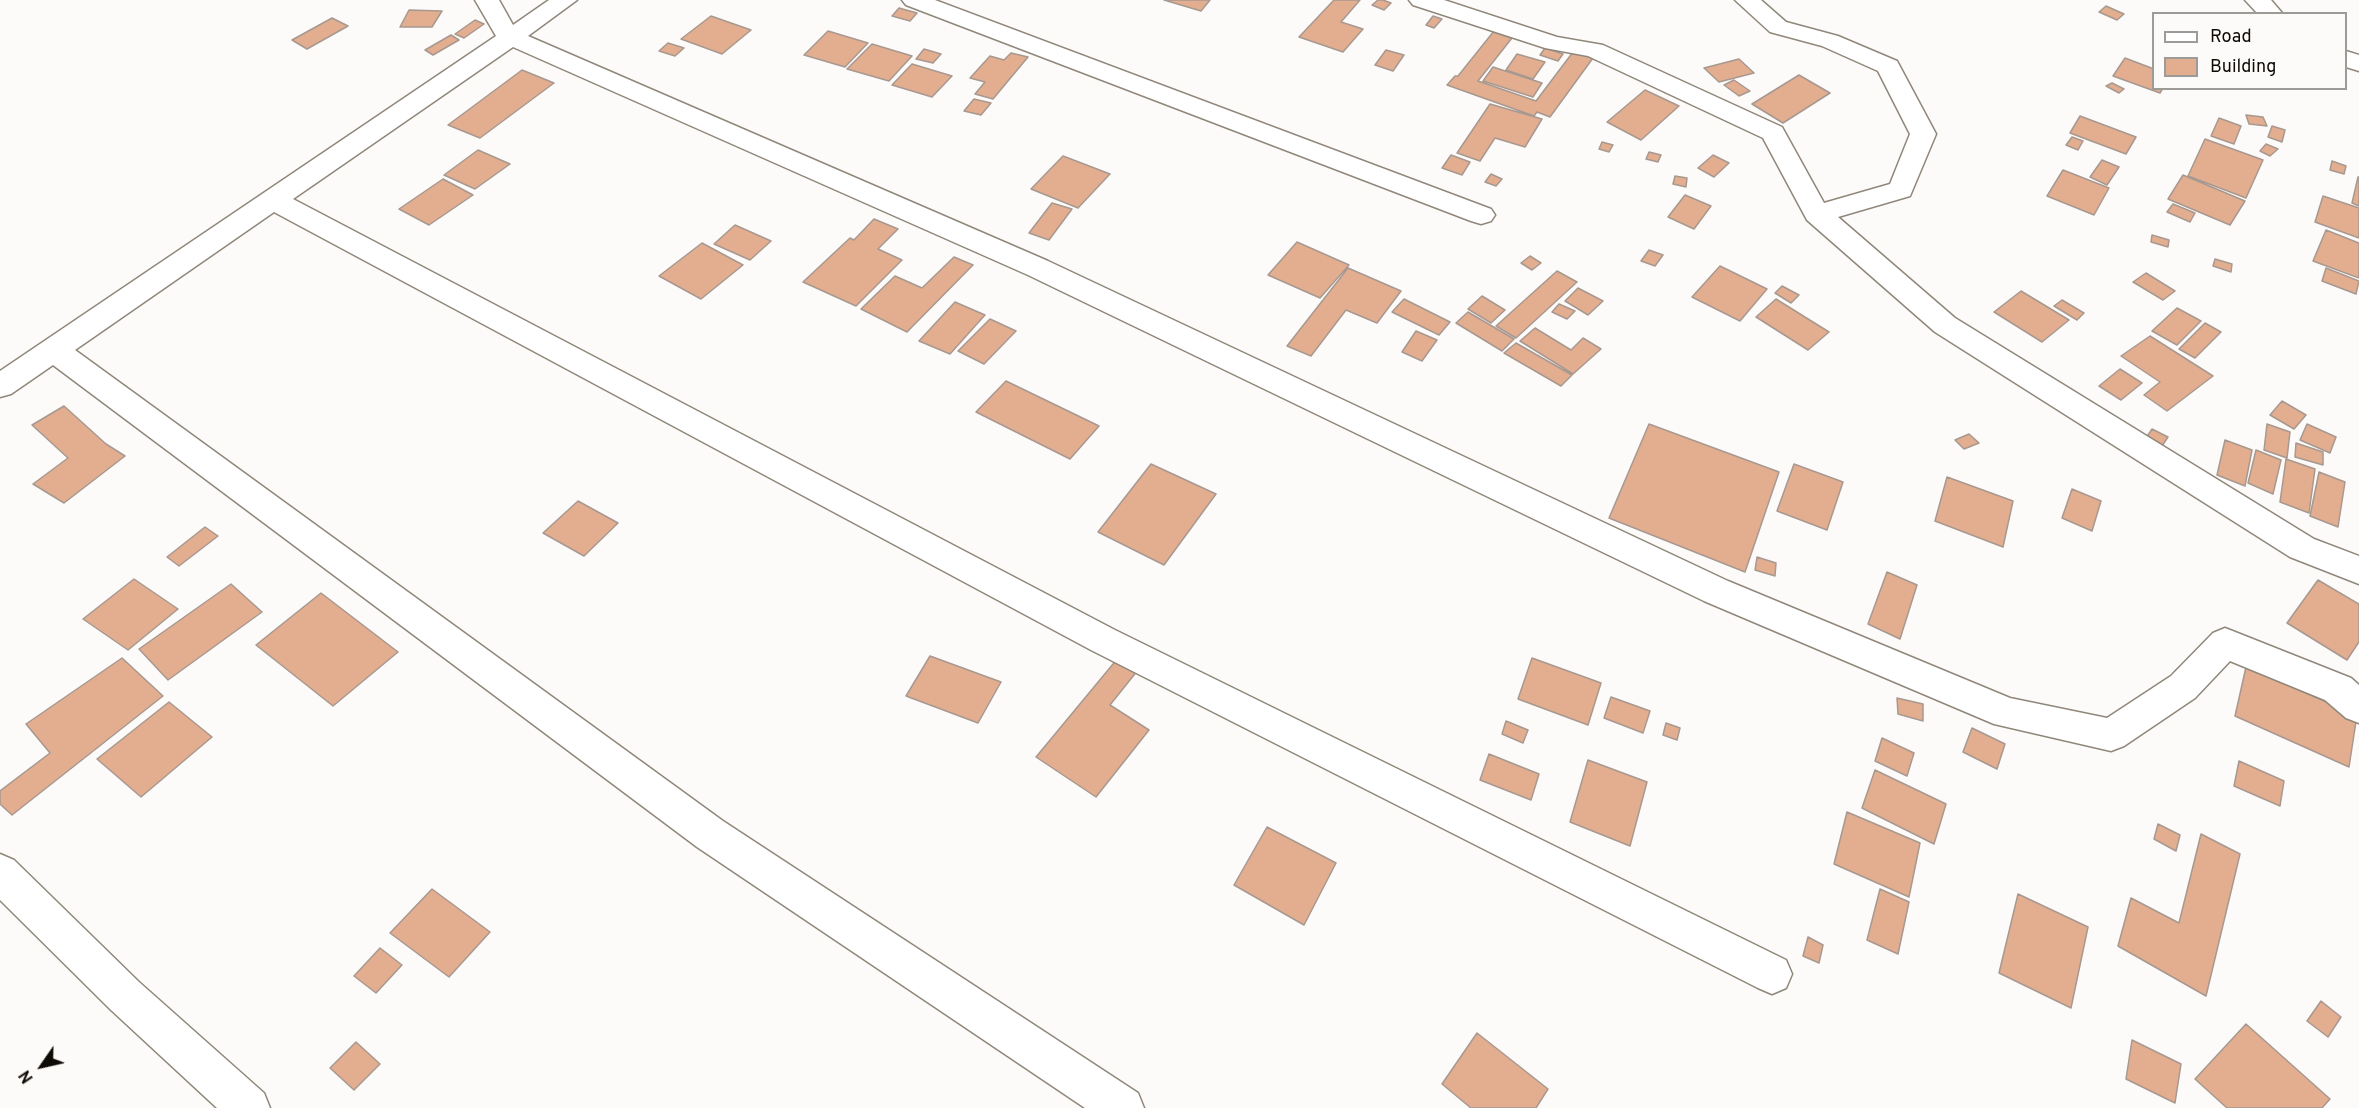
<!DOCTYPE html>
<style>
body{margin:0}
#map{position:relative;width:2359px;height:1108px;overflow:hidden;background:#fdfbf9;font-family:Overpass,sans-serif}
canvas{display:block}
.legend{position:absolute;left:2152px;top:12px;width:195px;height:78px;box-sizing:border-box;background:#fdfbf9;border:2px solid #9d9b98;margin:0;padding:8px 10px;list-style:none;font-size:18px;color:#0e0b07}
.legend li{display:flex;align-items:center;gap:12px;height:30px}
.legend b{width:30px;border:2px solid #9d9b98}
.north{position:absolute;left:12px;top:1036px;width:60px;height:60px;-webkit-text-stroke:4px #fdfbf9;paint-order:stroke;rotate:236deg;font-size:16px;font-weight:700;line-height:24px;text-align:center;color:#0e0b07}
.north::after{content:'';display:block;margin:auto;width:21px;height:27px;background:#0e0b07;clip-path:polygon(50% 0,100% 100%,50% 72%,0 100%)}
</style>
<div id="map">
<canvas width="2359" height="1108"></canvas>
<ul class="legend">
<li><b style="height:8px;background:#fff"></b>Road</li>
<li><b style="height:16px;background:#e3ae8f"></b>Building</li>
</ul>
<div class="north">N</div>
</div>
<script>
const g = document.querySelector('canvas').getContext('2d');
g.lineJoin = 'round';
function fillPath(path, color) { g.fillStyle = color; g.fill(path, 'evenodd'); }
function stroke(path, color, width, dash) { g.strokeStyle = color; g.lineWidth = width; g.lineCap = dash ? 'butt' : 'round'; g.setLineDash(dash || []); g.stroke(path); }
const building = new Path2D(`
 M 1164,0 L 1210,0 L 1201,11 Z
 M 1334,0 L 1360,0 L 1341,22 L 1363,29 L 1343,52 L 1299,37 Z
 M 1378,0 L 1383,0 L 1391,3 L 1384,10 L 1372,5 Z
 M 2106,6 L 2124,14 L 2117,20 L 2099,12 Z
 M 899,8 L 917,13 L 910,21 L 892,16 Z
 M 409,10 L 442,11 L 432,27 L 400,27 Z
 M 711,16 L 751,30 L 722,54 L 681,39 Z
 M 1433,16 L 1442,19 L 1434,28 L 1426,25 Z
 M 332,18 L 348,26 L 307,49 L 292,40 Z
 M 475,20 L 484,24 L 464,38 L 455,34 Z
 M 828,31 L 868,43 L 845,67 L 804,55 Z
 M 1494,31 L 1512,38 L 1478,81 L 1536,101 L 1573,52 L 1593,58 L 1550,117 L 1537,112 L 1534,116 L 1447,85 L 1455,76 L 1458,76 Z
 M 451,35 L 459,40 L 433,55 L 425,50 Z
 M 668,43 L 684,48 L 675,56 L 659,51 Z
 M 872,44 L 912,56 L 889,81 L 847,69 Z
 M 1545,48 L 1563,54 L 1558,61 L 1540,55 Z
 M 924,49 L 941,54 L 933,63 L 916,59 Z
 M 1386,50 L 1404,55 L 1393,71 L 1375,65 Z
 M 1011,53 L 1028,57 L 993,99 L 975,94 L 985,82 L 970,78 L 990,56 L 1004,60 Z
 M 1517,54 L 1545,62 L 1533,79 L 1506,70 Z
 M 2125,58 L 2154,69 L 2154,88 L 2163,88 L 2160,93 L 2113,76 Z
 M 1739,59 L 1754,73 L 1719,82 L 1704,68 Z
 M 912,64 L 952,76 L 932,97 L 892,85 Z
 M 1493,67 L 1542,83 L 1533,97 L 1483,81 Z
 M 522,70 L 554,83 L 480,138 L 448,125 Z
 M 1799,75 L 1830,93 L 1783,123 L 1752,104 Z
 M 1734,80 L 1750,91 L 1739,96 L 1724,85 Z
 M 2112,83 L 2124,89 L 2119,93 L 2106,86 Z
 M 1645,90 L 1679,106 L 1641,140 L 1607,122 Z
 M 974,99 L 991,103 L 981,115 L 964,111 Z
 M 1490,104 L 1542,119 L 1525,147 L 1495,138 L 1480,161 L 1457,153 Z
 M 2246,115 L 2263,117 L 2267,126 L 2249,124 Z
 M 2080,116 L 2136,137 L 2126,154 L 2070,133 Z
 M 2219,118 L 2241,126 L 2234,144 L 2211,136 Z
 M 2272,126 L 2285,130 L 2282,142 L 2268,137 Z
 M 2072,137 L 2083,141 L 2078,150 L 2066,145 Z
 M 2205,139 L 2263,160 L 2246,198 L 2188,176 Z
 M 1602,142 L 1613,145 L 1609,152 L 1599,149 Z
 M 2266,144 L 2278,149 L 2270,156 L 2260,151 Z
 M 478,150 L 510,164 L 475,189 L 444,175 Z
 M 1649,152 L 1661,155 L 1658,162 L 1646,159 Z
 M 1451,155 L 1470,162 L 1462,175 L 1442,168 Z
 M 1713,155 L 1729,163 L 1714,177 L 1698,168 Z
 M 1063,156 L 1110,174 L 1078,208 L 1031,189 Z
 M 2102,160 L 2119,167 L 2107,185 L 2090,177 Z
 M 2332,161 L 2346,166 L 2344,174 L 2330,170 Z
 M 2063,170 L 2109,188 L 2094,215 L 2047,196 Z
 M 1491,174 L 1502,179 L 1496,186 L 1485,182 Z
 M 2183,175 L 2245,201 L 2230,225 L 2168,199 Z
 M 1675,176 L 1687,178 L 1686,187 L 1673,184 Z
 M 2358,177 L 2359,177 L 2359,206 L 2352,203 Z
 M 443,179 L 473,195 L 429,225 L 399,209 Z
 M 1685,195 L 1711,206 L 1694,229 L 1668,217 Z
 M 2323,196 L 2359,208 L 2359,238 L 2315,222 Z
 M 1052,203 L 1072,209 L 1049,240 L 1029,233 Z
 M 2173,204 L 2195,213 L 2190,222 L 2167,212 Z
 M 874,219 L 898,229 L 878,249 L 902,260 L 856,306 L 803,282 L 850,238 L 854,240 Z
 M 735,225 L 771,241 L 750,260 L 714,244 Z
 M 2326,230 L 2359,243 L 2359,278 L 2313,261 Z
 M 2152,235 L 2169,240 L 2168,247 L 2151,242 Z
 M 1297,242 L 1349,265 L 1320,298 L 1268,275 Z
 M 702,243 L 743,265 L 701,299 L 659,276 Z
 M 1649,250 L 1663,255 L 1655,266 L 1641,261 Z
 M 1530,256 L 1541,263 L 1532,270 L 1521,263 Z
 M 954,257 L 973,265 L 907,332 L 861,309 L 895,276 L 922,288 Z
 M 2215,259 L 2232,264 L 2231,272 L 2213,266 Z
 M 1720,266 L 1767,289 L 1740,321 L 1692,297 Z
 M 1348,268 L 1401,291 L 1377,323 L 1346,310 L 1311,356 L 1287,346 Z
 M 2326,268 L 2359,281 L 2356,294 L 2322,281 Z
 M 1557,271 L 1577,282 L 1516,338 L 1496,326 Z
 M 2146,273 L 2175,291 L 2163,300 L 2133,282 Z
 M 1782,286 L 1799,295 L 1791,303 L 1775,293 Z
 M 1578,288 L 1603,301 L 1588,315 L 1565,301 Z
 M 2021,291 L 2069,320 L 2042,342 L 1994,312 Z
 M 1482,296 L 1505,310 L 1491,323 L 1468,309 Z
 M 1404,299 L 1450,322 L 1439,335 L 1392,312 Z
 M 1776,299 L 1829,332 L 1808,350 L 1756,317 Z
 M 2062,300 L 2084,313 L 2077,320 L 2054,306 Z
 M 955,302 L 985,315 L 950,354 L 919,341 Z
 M 1559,304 L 1575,311 L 1567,319 L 1552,312 Z
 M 2177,308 L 2201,321 L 2177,345 L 2152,331 Z
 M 1468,312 L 1514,339 L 1502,351 L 1456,323 Z
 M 990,319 L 1016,331 L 984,364 L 958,351 Z
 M 2205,323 L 2221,332 L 2195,358 L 2179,349 Z
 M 1535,328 L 1571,350 L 1583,338 L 1601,349 L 1573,374 L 1520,341 Z
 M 1416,331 L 1437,340 L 1422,361 L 1402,352 Z
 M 2150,336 L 2213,376 L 2167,411 L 2144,395 L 2160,382 L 2121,356 Z
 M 1516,343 L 1572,375 L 1561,386 L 1504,353 Z
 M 2120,369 L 2142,383 L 2121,400 L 2099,386 Z
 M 1006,381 L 1099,426 L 1070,459 L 976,412 Z
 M 2282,401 L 2306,415 L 2294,429 L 2270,415 Z
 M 64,406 L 106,444 L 125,456 L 64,503 L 33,484 L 68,458 L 32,425 Z
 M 1649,424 L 1779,472 L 1745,572 L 1609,518 Z
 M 2267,424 L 2290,432 L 2287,458 L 2264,450 Z
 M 2307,424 L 2336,437 L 2330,453 L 2300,440 Z
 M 2152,429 L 2168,437 L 2162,446 L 2146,438 Z
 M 1969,434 L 1979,443 L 1964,449 L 1955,440 Z
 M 2225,440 L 2252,450 L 2245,486 L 2217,475 Z
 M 2296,443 L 2323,452 L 2323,465 L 2295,457 Z
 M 2256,450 L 2281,460 L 2273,494 L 2248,483 Z
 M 2286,459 L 2315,469 L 2309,513 L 2280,502 Z
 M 1151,464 L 1216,494 L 1164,565 L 1098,532 Z
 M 1794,464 L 1843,482 L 1827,530 L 1777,511 Z
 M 2319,472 L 2345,482 L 2338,527 L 2310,516 Z
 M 1947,477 L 2013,501 L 2003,547 L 1935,521 Z
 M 2072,489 L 2101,501 L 2092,531 L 2062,518 Z
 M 578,501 L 618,523 L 584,556 L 543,533 Z
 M 205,527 L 218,536 L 179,566 L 167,557 Z
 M 1757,557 L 1776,563 L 1775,576 L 1755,570 Z
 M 1887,572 L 1917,585 L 1900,639 L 1868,624 Z
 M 134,579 L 178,609 L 128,650 L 83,619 Z
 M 2318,580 L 2359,604 L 2359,642 L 2347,660 L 2287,623 Z
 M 231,584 L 262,612 L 168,680 L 139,649 Z
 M 321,593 L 398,652 L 333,706 L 256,645 Z
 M 930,656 L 1001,682 L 978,723 L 906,696 Z
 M 122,658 L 163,696 L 12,815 L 0,804 L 0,791 L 50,753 L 26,724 Z
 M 1118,658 L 1138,670 L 1110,705 L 1149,730 L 1096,797 L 1036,757 Z
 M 1532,658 L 1601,683 L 1588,725 L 1518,699 Z
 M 2246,667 L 2357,715 L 2349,767 L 2235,716 Z
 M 1611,697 L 1650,711 L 1643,733 L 1604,718 Z
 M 1897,698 L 1923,704 L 1923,721 L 1898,714 Z
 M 169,702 L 212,737 L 141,797 L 97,759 Z
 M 1506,721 L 1528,730 L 1523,743 L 1502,734 Z
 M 1666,723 L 1680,728 L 1677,740 L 1663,735 Z
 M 1972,728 L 2005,744 L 1997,769 L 1963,752 Z
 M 1882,738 L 1914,753 L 1907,776 L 1875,761 Z
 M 1489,754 L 1539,774 L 1531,800 L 1480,780 Z
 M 1588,760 L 1647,782 L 1630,846 L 1570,822 Z
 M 2239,761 L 2284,781 L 2280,806 L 2234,786 Z
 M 1875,770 L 1946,804 L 1934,844 L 1862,808 Z
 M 1847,812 L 1920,843 L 1909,897 L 1834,864 Z
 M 2158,824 L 2180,835 L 2176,851 L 2154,839 Z
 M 1267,827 L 1336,863 L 1304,925 L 1234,885 Z
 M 2201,834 L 2240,854 L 2206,996 L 2118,946 L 2131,898 L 2179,923 Z
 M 432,889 L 490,932 L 449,977 L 390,933 Z
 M 1880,889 L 1909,902 L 1898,954 L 1867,940 Z
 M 2018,894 L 2088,927 L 2071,1008 L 1999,973 Z
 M 1808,937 L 1823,945 L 1819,963 L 1803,956 Z
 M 380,948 L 402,965 L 376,993 L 354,976 Z
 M 2321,1001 L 2341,1017 L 2328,1037 L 2307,1021 Z
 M 2246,1024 L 2330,1099 L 2322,1108 L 2227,1108 L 2195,1079 Z
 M 1477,1033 L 1548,1089 L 1536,1108 L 1471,1108 L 1442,1084 Z
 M 2132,1040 L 2181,1064 L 2175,1103 L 2126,1079 Z
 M 356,1042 L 380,1064 L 354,1090 L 330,1068 Z`);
const minor = new Path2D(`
 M 475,0 L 499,0 L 513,25 L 549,0 L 577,0 L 528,36 L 1048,261 L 1728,581 L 2010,698 L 2107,718 L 2171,676 L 2213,633 L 2225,628 L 2351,678 L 2359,685 L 2359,723 L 2346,718 L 2325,700 L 2230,661 L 2195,698 L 2124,746 L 2111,751 L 1994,724 L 1704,601 L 1028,275 L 513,47 L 293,199 L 1115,630 L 1786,960 L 1792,974 L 1786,988 L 1772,994 L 1758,988 L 1091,650 L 274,212 L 75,350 L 723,821 L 1138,1093 L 1144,1108 L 1085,1108 L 697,847 L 53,365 L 11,394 L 0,397 L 0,371 L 496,36 Z
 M 902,0 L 935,0 L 1491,209 L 1495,215 L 1491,221 L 1481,224 L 1471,221 L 906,5 Z
 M 1409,0 L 1444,0 L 1557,37 L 1603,45 L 1782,127 L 1824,203 L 1890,184 L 1910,134 L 1878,71 L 1822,46 L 1770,32 L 1735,0 L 1761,0 L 1786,22 L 1838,36 L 1897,61 L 1936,134 L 1910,196 L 1838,217 L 1955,318 L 2314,539 L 2359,556 L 2359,584 L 2290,557 L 1935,332 L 1807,220 L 1763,138 L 1588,56 L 1545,48 L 1413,5 Z
 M 2245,0 L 2271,0 L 2283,14 L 2258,14 Z
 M 2346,51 L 2359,55 L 2359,71 L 2346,67 Z
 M 0,854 L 14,860 L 139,982 L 264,1093 L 270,1108 L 217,1108 L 111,1010 L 0,900 Z`);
fillPath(building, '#e3ae8f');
stroke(building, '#a79890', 1.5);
stroke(minor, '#90877b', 3);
fillPath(minor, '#fff');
</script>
